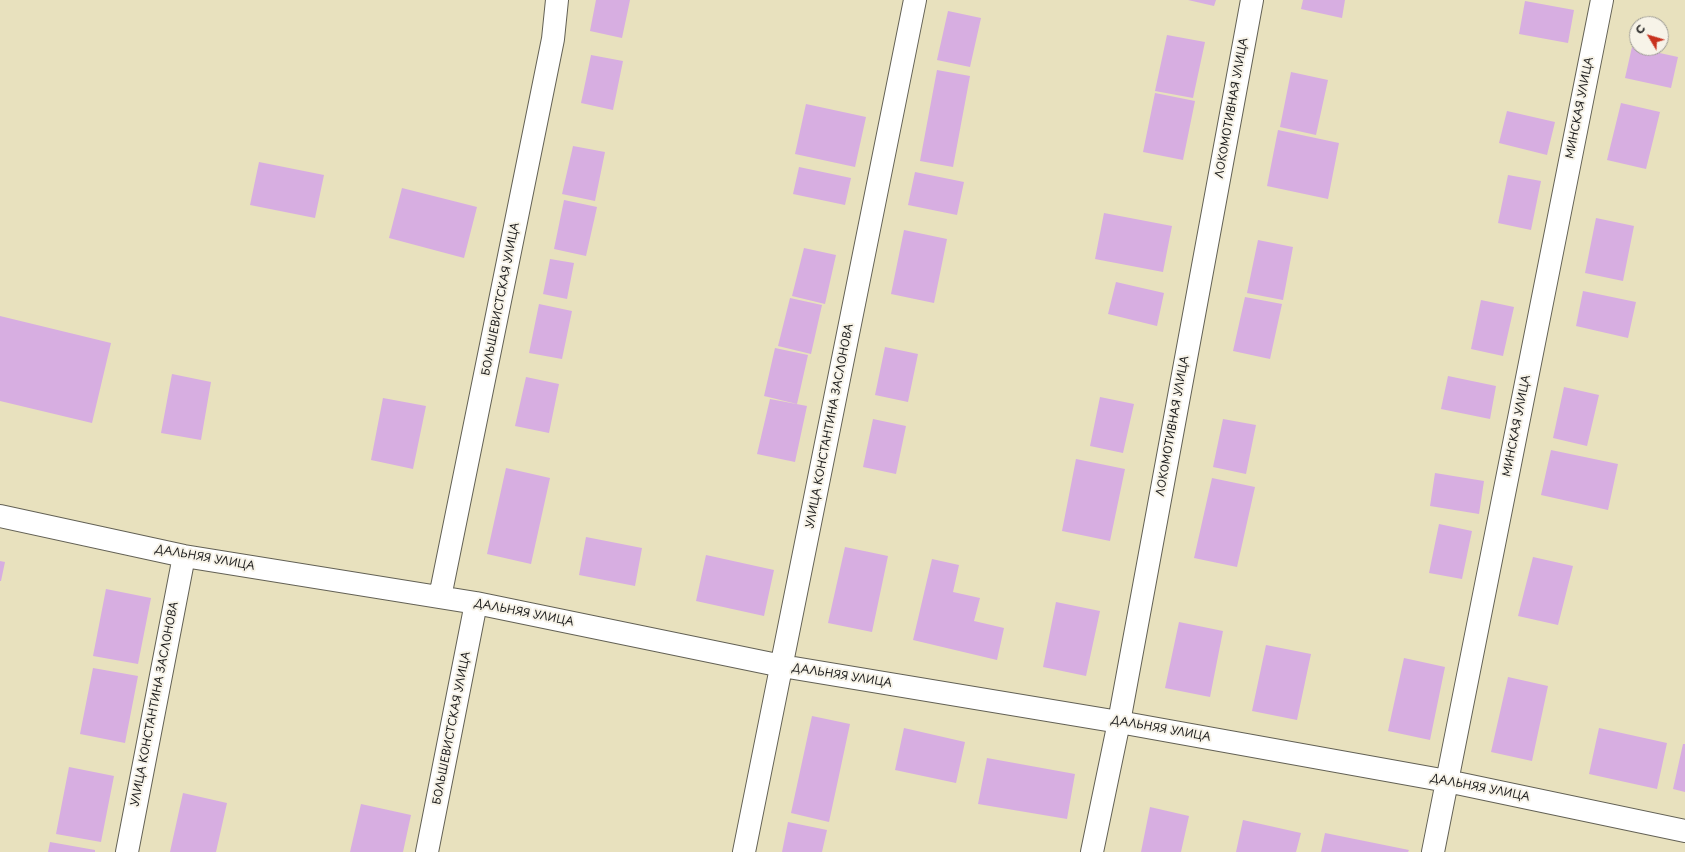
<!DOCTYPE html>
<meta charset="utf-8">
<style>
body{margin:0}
#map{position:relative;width:1685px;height:852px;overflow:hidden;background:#e8e1be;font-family:"Playpen Sans",sans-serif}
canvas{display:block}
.north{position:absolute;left:1629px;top:16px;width:40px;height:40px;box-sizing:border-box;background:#f7f3e8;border:1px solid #9f9d96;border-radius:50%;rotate:308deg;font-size:11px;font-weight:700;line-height:16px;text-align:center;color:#1c1c1c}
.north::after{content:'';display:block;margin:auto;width:14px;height:18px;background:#c8321e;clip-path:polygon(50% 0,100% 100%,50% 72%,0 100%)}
</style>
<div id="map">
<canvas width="1685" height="852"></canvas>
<div class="north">С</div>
</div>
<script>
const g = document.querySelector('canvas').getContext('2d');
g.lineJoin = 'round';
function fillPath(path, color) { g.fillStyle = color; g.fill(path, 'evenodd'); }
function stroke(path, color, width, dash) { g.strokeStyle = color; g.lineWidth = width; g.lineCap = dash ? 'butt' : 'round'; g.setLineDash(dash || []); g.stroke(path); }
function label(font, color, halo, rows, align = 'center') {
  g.font = font + ' "Playpen Sans",sans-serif'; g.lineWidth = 4; g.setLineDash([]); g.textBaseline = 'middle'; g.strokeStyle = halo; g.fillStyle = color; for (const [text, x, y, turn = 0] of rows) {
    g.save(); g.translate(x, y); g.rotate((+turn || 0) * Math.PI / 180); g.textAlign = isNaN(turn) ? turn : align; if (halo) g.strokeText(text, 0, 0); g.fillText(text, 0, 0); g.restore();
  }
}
const building = new Path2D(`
 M 596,0 L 630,0 L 622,38 L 590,31 Z
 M 1188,0 L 1216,0 L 1214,6 Z
 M 1303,0 L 1345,0 L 1342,18 L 1301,9 Z
 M 1525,1 L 1574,10 L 1568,43 L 1519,34 Z
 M 948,11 L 981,18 L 970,67 L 937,60 Z
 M 1167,35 L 1205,42 L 1193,98 L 1155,91 Z
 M 1632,47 L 1678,57 L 1671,88 L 1625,78 Z
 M 591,55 L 623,61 L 613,110 L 581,103 Z
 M 937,70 L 970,76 L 953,167 L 920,161 Z
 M 1291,72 L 1328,80 L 1316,135 L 1280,127 Z
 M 1155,93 L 1195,101 L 1183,160 L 1143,152 Z
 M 1621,103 L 1660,112 L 1646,169 L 1607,160 Z
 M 806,104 L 866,117 L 855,167 L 795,154 Z
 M 1507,111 L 1555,122 L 1547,155 L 1499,143 Z
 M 1278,130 L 1339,143 L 1328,199 L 1267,186 Z
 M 573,146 L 605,152 L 595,201 L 562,194 Z
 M 259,162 L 324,175 L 315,218 L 250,205 Z
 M 799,167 L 851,178 L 845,205 L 793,194 Z
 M 915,172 L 964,182 L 957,215 L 908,205 Z
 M 1508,175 L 1541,181 L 1531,230 L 1498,223 Z
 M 402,188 L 477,207 L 464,258 L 389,238 Z
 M 564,200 L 597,207 L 586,256 L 554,249 Z
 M 1104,213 L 1172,226 L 1163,272 L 1095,259 Z
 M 1596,218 L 1634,226 L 1623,281 L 1585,273 Z
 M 904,230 L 947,239 L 934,303 L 891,294 Z
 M 1258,240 L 1293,247 L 1283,300 L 1247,293 Z
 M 804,248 L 836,255 L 825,304 L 792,296 Z
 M 550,259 L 574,263 L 567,299 L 543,294 Z
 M 1116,282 L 1164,293 L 1157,326 L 1108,314 Z
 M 1583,291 L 1636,302 L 1628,338 L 1576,326 Z
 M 1245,297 L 1282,304 L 1270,359 L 1233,351 Z
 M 790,298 L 822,305 L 811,354 L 778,346 Z
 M 1481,300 L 1514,307 L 1503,356 L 1471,349 Z
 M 539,304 L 572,311 L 562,359 L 529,353 Z
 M 0,316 L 111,343 L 92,423 L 0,401 Z
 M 885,347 L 918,354 L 908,402 L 875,395 Z
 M 775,348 L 808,355 L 797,404 L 764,396 Z
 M 172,374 L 211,382 L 201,440 L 161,433 Z
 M 1448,376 L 1496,386 L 1490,419 L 1441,409 Z
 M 526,377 L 559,384 L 549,433 L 515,426 Z
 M 1564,387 L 1599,395 L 1587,446 L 1553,438 Z
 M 1100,397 L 1134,404 L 1123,453 L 1090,446 Z
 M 383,398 L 426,406 L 413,469 L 371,460 Z
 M 770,399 L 807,406 L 795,462 L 757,454 Z
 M 873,419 L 906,426 L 896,474 L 863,467 Z
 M 1223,419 L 1256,425 L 1246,474 L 1213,467 Z
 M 1551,450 L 1618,464 L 1608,510 L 1541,495 Z
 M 1076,459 L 1125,469 L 1110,541 L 1062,531 Z
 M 506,468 L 550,478 L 531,564 L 487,554 Z
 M 1435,473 L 1484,481 L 1479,514 L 1430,506 Z
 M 1212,478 L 1255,487 L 1237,567 L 1194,558 Z
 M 1439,524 L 1472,531 L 1462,579 L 1429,573 Z
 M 586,537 L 642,548 L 635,586 L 579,575 Z
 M 845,547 L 888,556 L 872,632 L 828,623 Z
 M 706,555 L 774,570 L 764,616 L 696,601 Z
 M 1533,557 L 1573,566 L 1558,625 L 1518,616 Z
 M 932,559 L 959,565 L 953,592 L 980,598 L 974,621 L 1004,628 L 997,660 L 913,640 Z
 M 0,561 L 5,562 L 1,581 L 0,581 Z
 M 106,589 L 151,598 L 138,664 L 93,656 Z
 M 1056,602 L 1100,611 L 1086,676 L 1043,667 Z
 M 1179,622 L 1223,631 L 1210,697 L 1165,688 Z
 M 1266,645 L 1311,654 L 1297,720 L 1252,711 Z
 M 1404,658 L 1445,667 L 1430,740 L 1388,731 Z
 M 93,668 L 138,676 L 125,743 L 80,734 Z
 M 1508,677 L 1548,686 L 1532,761 L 1491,752 Z
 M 812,716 L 850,724 L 829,822 L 791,813 Z
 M 904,728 L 965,742 L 956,783 L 895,770 Z
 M 1599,728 L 1667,743 L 1657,789 L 1589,774 Z
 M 1683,744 L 1685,744 L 1685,792 L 1673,789 Z
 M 987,758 L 1075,774 L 1067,819 L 978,804 Z
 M 69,767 L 114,776 L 101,842 L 56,834 Z
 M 183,793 L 227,803 L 216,852 L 170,852 Z
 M 361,804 L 411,815 L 403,852 L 350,852 Z
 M 1150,807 L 1189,816 L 1181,852 L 1141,852 Z
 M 1243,820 L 1301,833 L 1296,852 L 1236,852 Z
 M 788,822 L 827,830 L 822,852 L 782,852 Z
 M 1325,833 L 1409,850 L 1408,852 L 1321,852 Z
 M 50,842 L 95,850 L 95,852 L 48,852 Z`);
const street = new Path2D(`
 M 0,516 L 184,556 L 476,603 L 782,666 L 1119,722 L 1447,781 L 1685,831
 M 440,597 L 553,39 L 557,0
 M 127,852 L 184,556
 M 427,852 L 476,603
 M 744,852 L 915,0
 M 1092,852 L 1119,722 L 1252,0
 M 1433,852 L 1602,0`);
const streetNames = [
 ["ЛОКОМОТИВНАЯ УЛИЦА",1232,108,-80],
 ["МИНСКАЯ УЛИЦА",1580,108,-79],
 ["БОЛЬШЕВИСТСКАЯ УЛИЦА",501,299,-79],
 ["УЛИЦА КОНСТАНТИНА ЗАСЛОНОВА",830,426,-79],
 ["ЛОКОМОТИВНАЯ УЛИЦА",1173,426,-80],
 ["МИНСКАЯ УЛИЦА",1517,426,-79],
 ["ДАЛЬНЯЯ УЛИЦА",205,558,10],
 ["ДАЛЬНЯЯ УЛИЦА",524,613,11],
 ["ДАЛЬНЯЯ УЛИЦА",842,676,9],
 ["УЛИЦА КОНСТАНТИНА ЗАСЛОНОВА",155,704,-79],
 ["БОЛЬШЕВИСТСКАЯ УЛИЦА",452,728,-79],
 ["ДАЛЬНЯЯ УЛИЦА",1161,729,10],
 ["ДАЛЬНЯЯ УЛИЦА",1480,788,11]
];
fillPath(building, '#d7aee1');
stroke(street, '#636155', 24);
stroke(street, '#fff', 22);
label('11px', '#1c1c1c', '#f7f3e8', streetNames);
</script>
